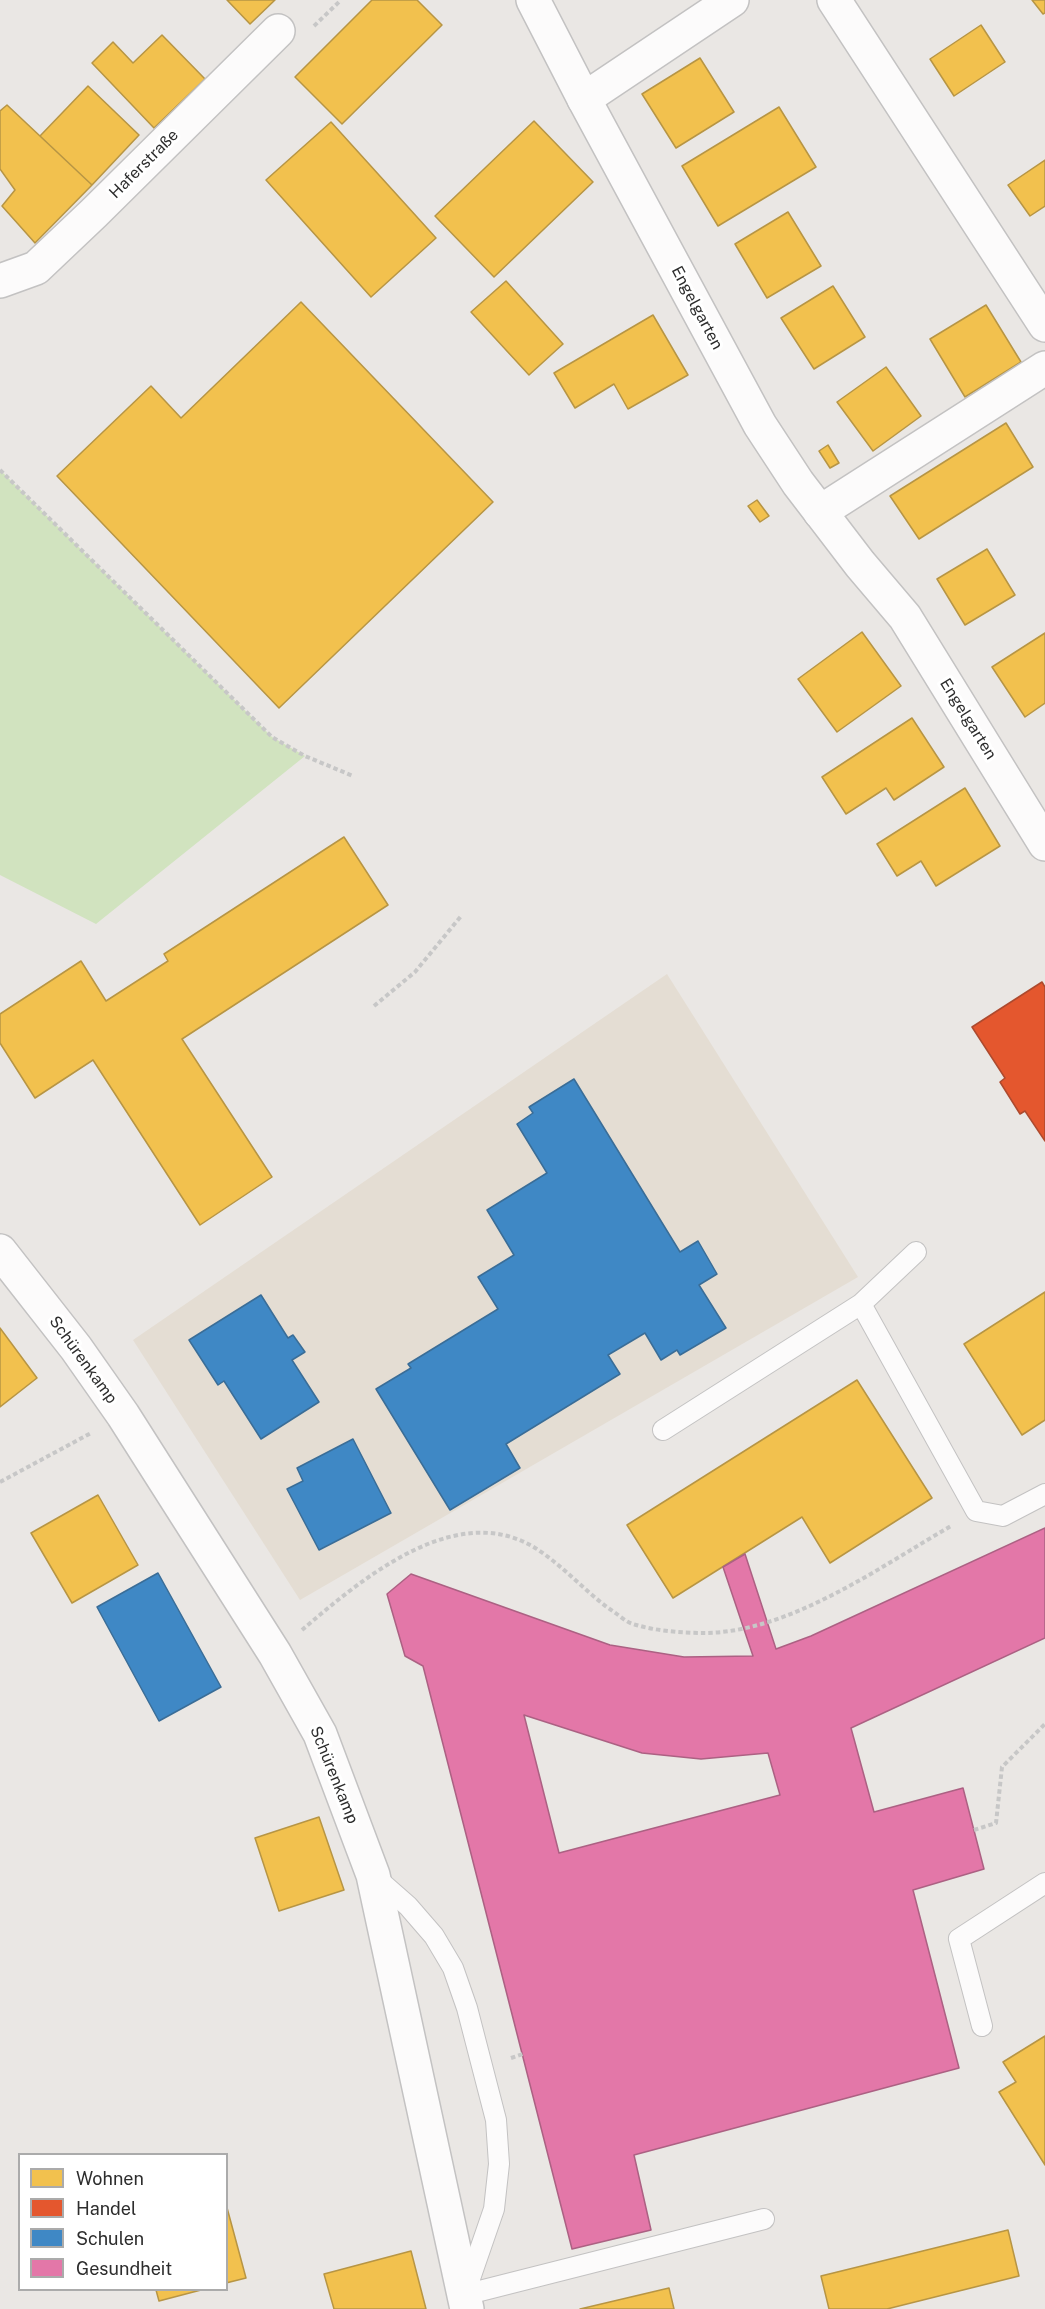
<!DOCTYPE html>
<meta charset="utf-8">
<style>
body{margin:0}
#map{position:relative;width:1045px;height:2309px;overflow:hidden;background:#eae7e4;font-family:"Public Sans",sans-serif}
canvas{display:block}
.legend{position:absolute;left:18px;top:2153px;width:210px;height:138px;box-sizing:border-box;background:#fff;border:2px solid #ababab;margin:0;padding:8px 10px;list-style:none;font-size:18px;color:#2d2d2d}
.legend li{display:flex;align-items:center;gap:12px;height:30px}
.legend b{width:30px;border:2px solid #ababab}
</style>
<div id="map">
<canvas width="1045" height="2309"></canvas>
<ul class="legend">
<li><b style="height:16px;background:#f2c14e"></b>Wohnen</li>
<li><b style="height:16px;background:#e4572e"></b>Handel</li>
<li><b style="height:16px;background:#3f88c5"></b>Schulen</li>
<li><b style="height:16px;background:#e377a8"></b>Gesundheit</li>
</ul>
</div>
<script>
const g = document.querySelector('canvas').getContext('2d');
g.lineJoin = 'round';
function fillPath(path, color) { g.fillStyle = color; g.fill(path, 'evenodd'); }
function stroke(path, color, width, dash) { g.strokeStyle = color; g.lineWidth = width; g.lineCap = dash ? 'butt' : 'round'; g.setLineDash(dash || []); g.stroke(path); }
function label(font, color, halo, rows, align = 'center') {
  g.font = font + ' "Public Sans",sans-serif'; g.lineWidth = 6; g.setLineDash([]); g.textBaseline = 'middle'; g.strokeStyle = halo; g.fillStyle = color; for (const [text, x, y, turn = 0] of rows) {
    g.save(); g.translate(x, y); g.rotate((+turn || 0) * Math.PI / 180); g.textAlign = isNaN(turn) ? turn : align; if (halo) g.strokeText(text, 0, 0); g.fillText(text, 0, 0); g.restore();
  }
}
const education = new Path2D(`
 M 667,974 L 858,1277 L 300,1600 L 133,1340 Z`);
const green = new Path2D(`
 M 0,470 L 272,737 L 305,756 L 96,924 L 0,875 Z`);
const homes = new Path2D(`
 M 227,0 L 275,0 L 250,24 Z
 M 372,0 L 417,0 L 442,25 L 342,124 L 295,77 Z
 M 1032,0 L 1045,0 L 1045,13 L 1043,14 Z
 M 981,25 L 1005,62 L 954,96 L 930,59 Z
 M 162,35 L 205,79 L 154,128 L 92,63 L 113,42 L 133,63 Z
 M 700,58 L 734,112 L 676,148 L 642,94 Z
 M 88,86 L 139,135 L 92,185 L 40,136 Z
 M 7,105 L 92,185 L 35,243 L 2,206 L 15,190 L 0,169 L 0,111 Z
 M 779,107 L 816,167 L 718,226 L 682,166 Z
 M 534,121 L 593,182 L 494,277 L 435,216 Z
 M 331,122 L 436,238 L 371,297 L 266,180 Z
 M 1045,160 L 1045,206 L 1030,216 L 1008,185 Z
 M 788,212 L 821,266 L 767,298 L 735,244 Z
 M 506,281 L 563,344 L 529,375 L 471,312 Z
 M 833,286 L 865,337 L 814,369 L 781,318 Z
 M 301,302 L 493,502 L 279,708 L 57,476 L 151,386 L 181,418 Z
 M 986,305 L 1021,362 L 965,397 L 930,339 Z
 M 653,315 L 688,375 L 628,409 L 614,384 L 575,408 L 554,373 Z
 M 886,367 L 921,416 L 873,451 L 837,402 Z
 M 1006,423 L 1033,467 L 919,539 L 890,496 Z
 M 828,445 L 839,463 L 830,468 L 819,451 Z
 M 757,500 L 769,516 L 760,522 L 748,506 Z
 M 987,549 L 1015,595 L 965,625 L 937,579 Z
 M 862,632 L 901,686 L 837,732 L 798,679 Z
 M 1045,633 L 1045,703 L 1025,717 L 992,667 Z
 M 912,718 L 944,767 L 894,800 L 886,788 L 846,814 L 822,777 Z
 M 965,788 L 1000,846 L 936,886 L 921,861 L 897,876 L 877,844 Z
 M 344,837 L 388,905 L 182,1039 L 272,1177 L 200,1225 L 93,1060 L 35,1098 L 0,1043 L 0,1014 L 81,961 L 106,1001 L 168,961 L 164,954 Z
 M 1045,1292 L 1045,1420 L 1022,1435 L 964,1344 Z
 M 0,1328 L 37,1378 L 0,1407 Z
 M 857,1380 L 932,1498 L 830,1563 L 802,1517 L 673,1598 L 627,1525 Z
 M 98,1495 L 138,1565 L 72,1603 L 31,1533 Z
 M 319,1817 L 344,1890 L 279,1911 L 255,1838 Z
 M 1045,2036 L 1045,2165 L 999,2092 L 1016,2082 L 1003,2062 Z
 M 226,2204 L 246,2278 L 226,2283 Z
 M 1008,2230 L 1019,2276 L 887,2309 L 829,2309 L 821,2276 Z
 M 411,2251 L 426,2309 L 334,2309 L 324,2274 Z
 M 669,2288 L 674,2309 L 580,2309 Z
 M 156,2290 L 201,2290 L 159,2301 Z`);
const shops = new Path2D(`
 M 1042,982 L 1045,987 L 1045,1141 L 1025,1111 L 1020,1114 L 1000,1082 L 1005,1078 L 972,1027 Z`);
const schools = new Path2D(`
 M 574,1079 L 680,1252 L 698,1241 L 717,1274 L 699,1285 L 726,1328 L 680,1355 L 677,1350 L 661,1360 L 645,1333 L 608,1355 L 620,1374 L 506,1444 L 520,1468 L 450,1510 L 376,1389 L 411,1368 L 408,1364 L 498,1309 L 478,1277 L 514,1255 L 487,1210 L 547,1173 L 517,1124 L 533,1113 L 529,1107 Z
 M 261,1295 L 288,1338 L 293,1335 L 305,1352 L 292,1360 L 319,1402 L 261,1439 L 224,1381 L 218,1385 L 189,1340 Z
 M 353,1439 L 391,1513 L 319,1550 L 287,1489 L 303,1481 L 297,1468 Z
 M 158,1573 L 221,1687 L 159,1721 L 97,1607 Z`);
const health = new Path2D(`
 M 1045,1528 L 1045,1638 L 851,1728 L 874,1812 L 963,1788 L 984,1869 L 913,1890 L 959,2068 L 634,2155 L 651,2230 L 572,2249 L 423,1666 L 405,1656 L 387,1594 L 411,1574 L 610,1645 L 684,1657 L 753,1656 L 723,1567 L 745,1554 L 776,1649 L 811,1636 ZM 524,1715 L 642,1753 L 701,1759 L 768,1753 L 780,1795 L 559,1853 Z`);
const path = new Path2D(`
 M 314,26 L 341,0
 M 0,470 L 272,737 L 305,756 L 353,776
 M 374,1006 L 415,972 L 462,915
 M 0,1482 L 91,1433
 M 302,1630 C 364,1577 463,1493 544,1554 C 569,1572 589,1595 614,1612 C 620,1616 626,1622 633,1624 C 655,1631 682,1633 705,1633 C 790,1632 878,1568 951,1526
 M 974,1830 L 996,1823 L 1002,1767 L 1045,1724
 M 511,2058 L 523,2054`);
const lane = new Path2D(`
 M 861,1304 L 976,1511 L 1003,1516 L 1045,1494
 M 663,1430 L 861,1304 L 916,1252
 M 375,1877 L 408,1906 L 434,1936 L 453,1968 L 467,2008 L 496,2120 L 499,2164 L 494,2209 L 466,2290
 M 982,2026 L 959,1939 L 1045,1883
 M 464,2295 L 764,2219`);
const street = new Path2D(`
 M 834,0 L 1045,325
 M 584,99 L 732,0
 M 0,281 L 36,268 L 94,213 L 278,31
 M 820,512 L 1045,368
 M 0,1251 L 76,1348 L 123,1415 L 275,1654 L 320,1734 L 373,1875 L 467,2309`);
const secondary = new Path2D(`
 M 533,0 L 584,99 L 760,425 L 798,483 L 860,564 L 905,617 L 1045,844`);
const streetNames = [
 ["Haferstraße",144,164,-45],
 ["Engelgarten",697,308,62],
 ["Engelgarten",968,719,58],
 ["Schürenkamp",83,1360,54],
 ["Schürenkamp",334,1775,68]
];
fillPath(education, '#e4ddd3');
fillPath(green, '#d1e3bf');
fillPath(homes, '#f2c14e');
stroke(homes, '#b79544', 1.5);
fillPath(shops, '#e4572e');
stroke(shops, '#ad4a2e', 1.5);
fillPath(schools, '#3f88c5');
stroke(schools, '#3a6d97', 1.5);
fillPath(health, '#e377a8');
stroke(health, '#ac6183', 1.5);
stroke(lane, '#c3c2c2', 22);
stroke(street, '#c3c2c2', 36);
stroke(secondary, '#c3c2c2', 36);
stroke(path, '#c7c7c7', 4, [4.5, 3]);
stroke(lane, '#fcfbfb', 20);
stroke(street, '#fcfbfb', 33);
stroke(secondary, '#fcfbfb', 33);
label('16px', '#2d2d2d', '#fff', streetNames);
</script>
